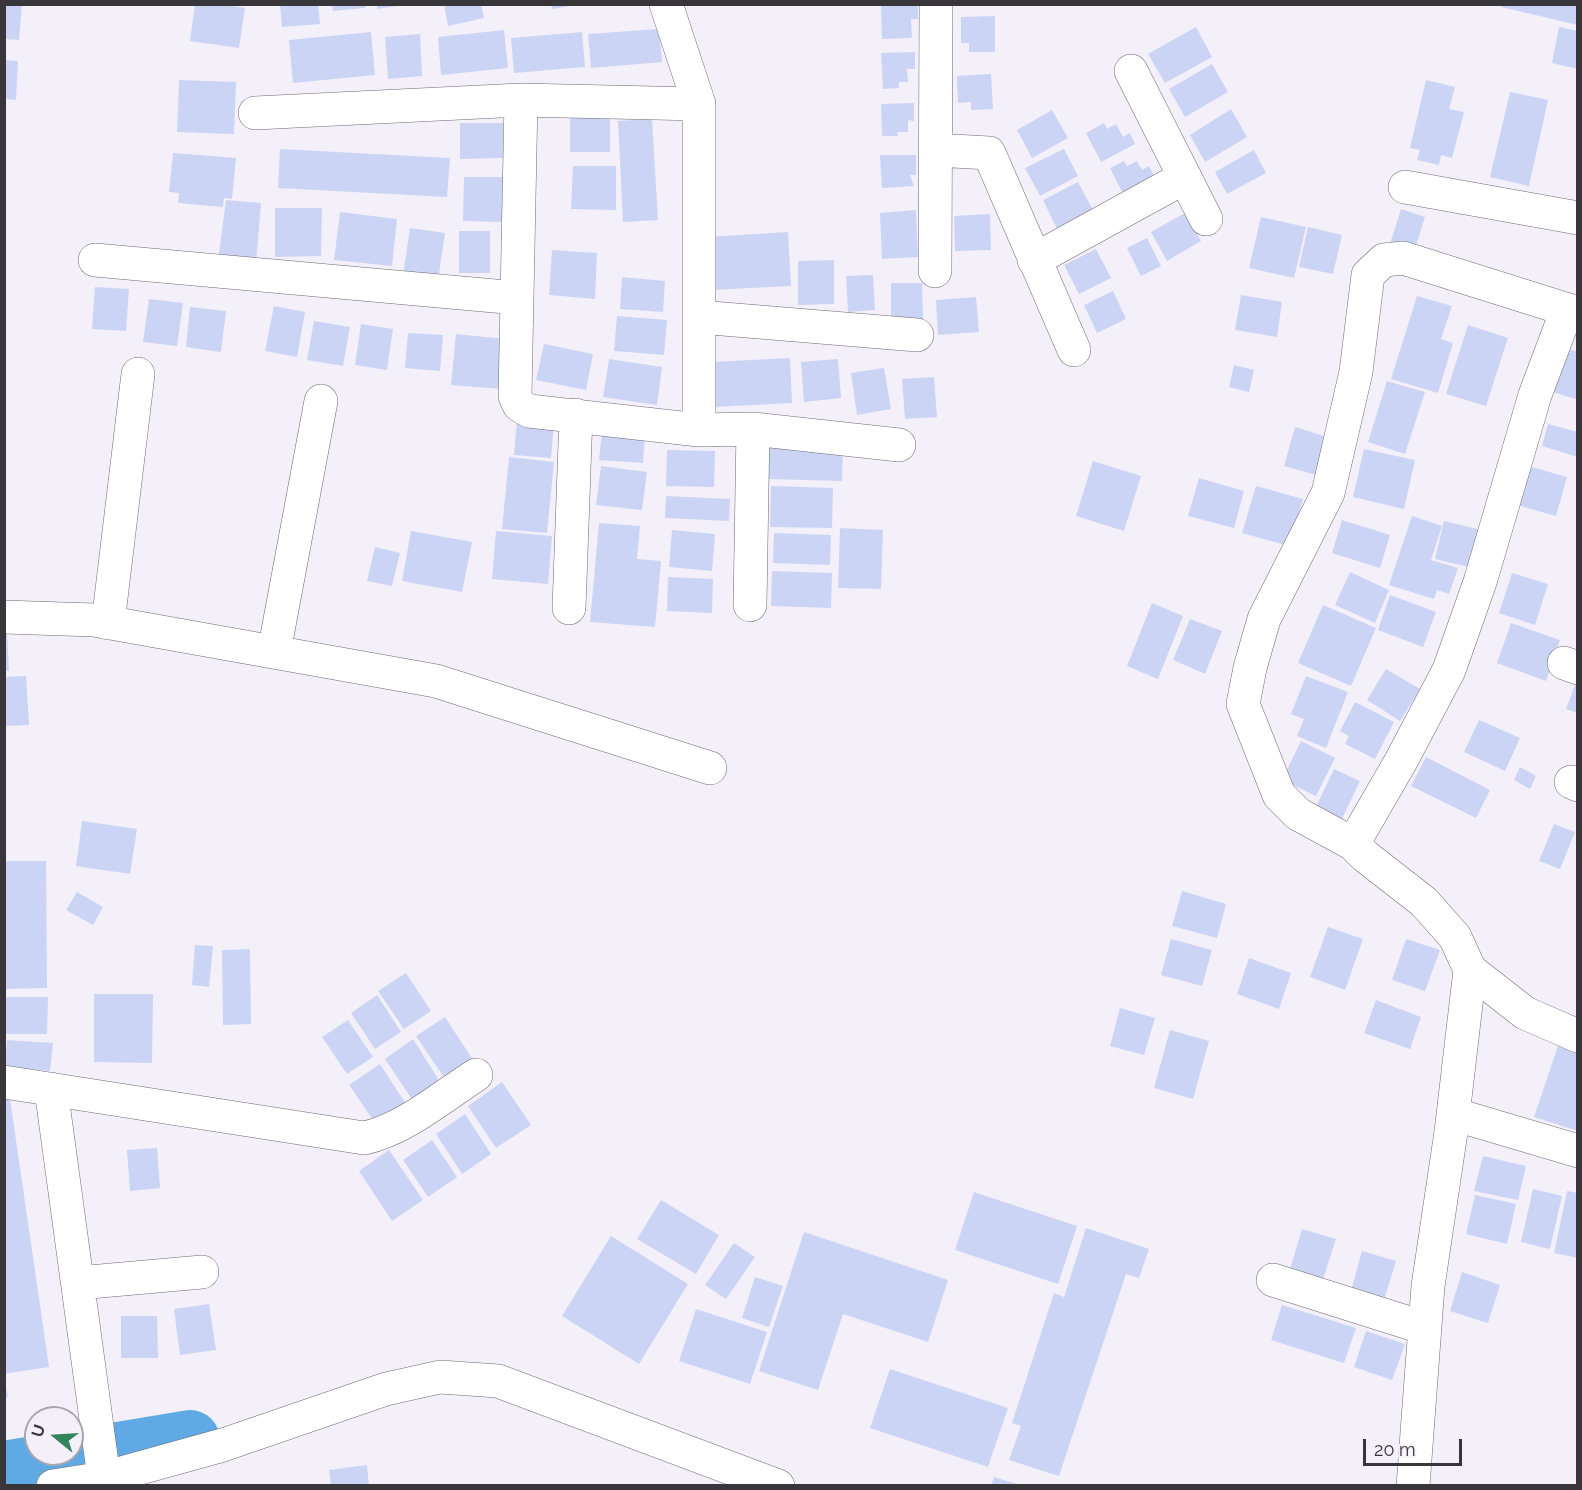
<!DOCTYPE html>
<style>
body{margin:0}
#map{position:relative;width:1582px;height:1490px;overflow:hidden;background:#f4f0fa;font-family:Raleway,sans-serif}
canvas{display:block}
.frame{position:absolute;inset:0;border:6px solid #38363a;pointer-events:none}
.north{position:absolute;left:24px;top:1406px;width:60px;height:60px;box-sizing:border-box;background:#f4f0fa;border:2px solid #a9a6ad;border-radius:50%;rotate:288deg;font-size:16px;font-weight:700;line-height:24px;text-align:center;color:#38363a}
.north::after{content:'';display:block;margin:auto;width:21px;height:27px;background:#338659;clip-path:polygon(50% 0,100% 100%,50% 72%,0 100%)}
.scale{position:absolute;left:1363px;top:1439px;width:99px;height:27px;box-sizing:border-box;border:3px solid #38363a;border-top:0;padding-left:8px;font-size:18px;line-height:21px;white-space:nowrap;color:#38363a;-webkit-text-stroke:4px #f4f0fa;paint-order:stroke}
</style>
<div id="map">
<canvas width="1582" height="1490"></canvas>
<div class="frame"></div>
<div class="north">U</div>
<div class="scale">20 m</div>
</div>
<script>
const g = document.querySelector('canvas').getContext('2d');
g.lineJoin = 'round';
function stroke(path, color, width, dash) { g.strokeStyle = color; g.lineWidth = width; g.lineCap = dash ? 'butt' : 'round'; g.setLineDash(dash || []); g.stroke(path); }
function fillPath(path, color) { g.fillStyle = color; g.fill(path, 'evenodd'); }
const river = new Path2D(`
 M 4,1471 L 190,1440`);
const building = new Path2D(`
 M 4,4 L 22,4 L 19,40 L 4,39 Z
 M 195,4 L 221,4 L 245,8 L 239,48 L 190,41 Z
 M 280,4 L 318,4 L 320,24 L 282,27 Z
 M 332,4 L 365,4 L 365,8 L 333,11 Z
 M 377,4 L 397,4 L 397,6 L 377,9 Z
 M 444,4 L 481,4 L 484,18 L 448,26 Z
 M 551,4 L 570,4 L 570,6 L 552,9 Z
 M 881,4 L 918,4 L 918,19 L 911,19 L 912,38 L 882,39 Z
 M 1502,4 L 1578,4 L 1578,25 L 1501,7 Z
 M 995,16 L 995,52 L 969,52 L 969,43 L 961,43 L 961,17 Z
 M 1196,27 L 1212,57 L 1165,83 L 1148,54 Z
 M 1559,27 L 1578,31 L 1578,69 L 1552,63 Z
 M 659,29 L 662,62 L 591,68 L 588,34 Z
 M 504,30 L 508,68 L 441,75 L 438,37 Z
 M 371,32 L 375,75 L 293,83 L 289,40 Z
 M 582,32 L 585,67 L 514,73 L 511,38 Z
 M 420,34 L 422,76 L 388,79 L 385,37 Z
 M 915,52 L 915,69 L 907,69 L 908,82 L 899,82 L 899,88 L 883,89 L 881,53 Z
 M 4,60 L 18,61 L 16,100 L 4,99 Z
 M 1212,64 L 1228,92 L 1185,117 L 1169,89 Z
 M 991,74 L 993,109 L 971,110 L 971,102 L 958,103 L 957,76 Z
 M 179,80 L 236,82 L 234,134 L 177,132 Z
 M 1426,80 L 1455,87 L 1449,109 L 1464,112 L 1452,158 L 1441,155 L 1439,165 L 1417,160 L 1420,150 L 1410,148 Z
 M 1510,92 L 1548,100 L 1529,186 L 1490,177 Z
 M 914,103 L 914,121 L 908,120 L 908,132 L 897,132 L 898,136 L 882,136 L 881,104 Z
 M 1231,109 L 1247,137 L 1205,162 L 1190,135 Z
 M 1052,110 L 1068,138 L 1032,158 L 1017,130 Z
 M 570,114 L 610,114 L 610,152 L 570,152 Z
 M 652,119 L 658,220 L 623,222 L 618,121 Z
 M 460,123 L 503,123 L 503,158 L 460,159 Z
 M 1104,123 L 1107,129 L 1116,124 L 1123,137 L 1130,133 L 1135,144 L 1101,162 L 1086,133 Z
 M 280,149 L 450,158 L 447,197 L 278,188 Z
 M 1064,149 L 1078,176 L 1040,196 L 1025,168 Z
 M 1254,150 L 1266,173 L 1227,194 L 1215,172 Z
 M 173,153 L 236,158 L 232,199 L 224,198 L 223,207 L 178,203 L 179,193 L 169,192 Z
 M 880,155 L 916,155 L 916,175 L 910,175 L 914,186 L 882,188 Z
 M 1124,161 L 1127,166 L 1137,161 L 1142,170 L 1149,166 L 1155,178 L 1123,194 L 1110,168 Z
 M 573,166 L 616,166 L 616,210 L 571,209 Z
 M 464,177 L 506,177 L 504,222 L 463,221 Z
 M 1078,182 L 1094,212 L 1058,231 L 1043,200 Z
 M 226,200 L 261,203 L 256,264 L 218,261 Z
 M 275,208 L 322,208 L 321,256 L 275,257 Z
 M 1401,209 L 1425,217 L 1412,258 L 1388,250 Z
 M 916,210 L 918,257 L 882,259 L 880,213 Z
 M 340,212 L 397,219 L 392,266 L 334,260 Z
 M 1185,213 L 1201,241 L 1167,261 L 1151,232 Z
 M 990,214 L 991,250 L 955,251 L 954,216 Z
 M 1261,217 L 1306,227 L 1294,278 L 1249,268 Z
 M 1308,227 L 1342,235 L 1333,274 L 1299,267 Z
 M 410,228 L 445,233 L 438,281 L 403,276 Z
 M 459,231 L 490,231 L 490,273 L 459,273 Z
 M 788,232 L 791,286 L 710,290 L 707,237 Z
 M 1147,238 L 1161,266 L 1141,276 L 1127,248 Z
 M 1096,249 L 1111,278 L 1079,294 L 1064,265 Z
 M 552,250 L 597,253 L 595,299 L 549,295 Z
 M 834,260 L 834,304 L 798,305 L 798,261 Z
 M 873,275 L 875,310 L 848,312 L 846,276 Z
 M 622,277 L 665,281 L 663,312 L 620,309 Z
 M 891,283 L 922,283 L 923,320 L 891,320 Z
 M 95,287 L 129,289 L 126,331 L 92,329 Z
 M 1113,291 L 1126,319 L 1097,333 L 1084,305 Z
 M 1241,295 L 1282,302 L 1277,337 L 1235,330 Z
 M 1417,296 L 1452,306 L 1441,339 L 1453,343 L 1438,393 L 1391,379 Z
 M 976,297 L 979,332 L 938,335 L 936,300 Z
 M 149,299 L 183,303 L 177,346 L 143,342 Z
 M 274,306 L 305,312 L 297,357 L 265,351 Z
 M 190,307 L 226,311 L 221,352 L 186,347 Z
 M 617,316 L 667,320 L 664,355 L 614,351 Z
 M 314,321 L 350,327 L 343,366 L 307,360 Z
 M 361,324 L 393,329 L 387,370 L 355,365 Z
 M 1468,325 L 1508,338 L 1486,406 L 1446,394 Z
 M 408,333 L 443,335 L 440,371 L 405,368 Z
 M 456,334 L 505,339 L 501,389 L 451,385 Z
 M 544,344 L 593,354 L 586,390 L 536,380 Z
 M 1559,346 L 1578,352 L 1578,400 L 1544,389 Z
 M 790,358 L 792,403 L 714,407 L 712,362 Z
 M 609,359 L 662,367 L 657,405 L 603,397 Z
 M 838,359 L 841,398 L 804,402 L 801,362 Z
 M 1234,365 L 1254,370 L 1249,392 L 1229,387 Z
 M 884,368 L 891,409 L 857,415 L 851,373 Z
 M 934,377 L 937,417 L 905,419 L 902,379 Z
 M 1387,381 L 1425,392 L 1405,454 L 1368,442 Z
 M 517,420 L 554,423 L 551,458 L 514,455 Z
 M 1548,424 L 1578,432 L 1578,457 L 1542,446 Z
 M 1295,427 L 1334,439 L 1323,477 L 1284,466 Z
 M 602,432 L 645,435 L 643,463 L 599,460 Z
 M 769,444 L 843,446 L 842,481 L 769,479 Z
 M 1364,449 L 1415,460 L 1404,509 L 1353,497 Z
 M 667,450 L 715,451 L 714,487 L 666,486 Z
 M 509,457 L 554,462 L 547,533 L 502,529 Z
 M 1093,461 L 1141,476 L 1124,531 L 1076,516 Z
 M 1521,464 L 1567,477 L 1556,516 L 1510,503 Z
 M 601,466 L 647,472 L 642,510 L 596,505 Z
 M 1199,478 L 1244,491 L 1234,528 L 1188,516 Z
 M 771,486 L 833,488 L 832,528 L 770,527 Z
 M 1256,486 L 1303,499 L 1289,546 L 1242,533 Z
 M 666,496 L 730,499 L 729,521 L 665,518 Z
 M 1412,516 L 1442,526 L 1431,560 L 1458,568 L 1449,594 L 1437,590 L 1434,599 L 1389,585 Z
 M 1342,520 L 1390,535 L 1380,568 L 1332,553 Z
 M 1444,521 L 1490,532 L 1481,570 L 1435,559 Z
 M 599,523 L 640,526 L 637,559 L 661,561 L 655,627 L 590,622 Z
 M 840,528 L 883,530 L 881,589 L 838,588 Z
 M 672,530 L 715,534 L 712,571 L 669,567 Z
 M 411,531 L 472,542 L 462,592 L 402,581 Z
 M 496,531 L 552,536 L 548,584 L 492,579 Z
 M 774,533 L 831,535 L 830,565 L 773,563 Z
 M 375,547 L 400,553 L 392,586 L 367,581 Z
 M 772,571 L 832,573 L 831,608 L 771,606 Z
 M 1350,572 L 1389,590 L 1375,623 L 1335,605 Z
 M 1512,573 L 1548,584 L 1535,625 L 1499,613 Z
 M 668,577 L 713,579 L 712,613 L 667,611 Z
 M 1390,595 L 1436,612 L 1423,647 L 1378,630 Z
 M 1152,603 L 1183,616 L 1158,679 L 1127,666 Z
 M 1323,605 L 1376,628 L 1351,686 L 1298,663 Z
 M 1190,619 L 1222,631 L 1205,674 L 1173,660 Z
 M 1511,623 L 1560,640 L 1546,681 L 1497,663 Z
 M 5,632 L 7,632 L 9,671 L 5,671 Z
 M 1386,669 L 1420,689 L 1400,721 L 1367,700 Z
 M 26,676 L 29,725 L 4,726 L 4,677 Z
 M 1306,676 L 1348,692 L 1326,748 L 1297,736 L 1304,719 L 1291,714 Z
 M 1575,685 L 1578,686 L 1578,713 L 1566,709 Z
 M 1355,702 L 1394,722 L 1375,759 L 1345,744 L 1349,736 L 1340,731 Z
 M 1479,720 L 1520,738 L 1505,771 L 1464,752 Z
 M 1301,741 L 1335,758 L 1316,796 L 1282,780 Z
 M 1426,757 L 1490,790 L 1476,818 L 1411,786 Z
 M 1520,767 L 1536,776 L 1530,789 L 1514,780 Z
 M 1334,769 L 1360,781 L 1339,825 L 1313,813 Z
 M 82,821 L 137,829 L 130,874 L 76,866 Z
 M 1554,824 L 1575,832 L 1560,869 L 1539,861 Z
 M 4,861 L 46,861 L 47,988 L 4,989 Z
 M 1182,891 L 1226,904 L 1217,938 L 1172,926 Z
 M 77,892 L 103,907 L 93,925 L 66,910 Z
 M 1328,927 L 1363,939 L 1345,990 L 1310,977 Z
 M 1171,939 L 1212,950 L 1202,986 L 1161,975 Z
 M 1406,939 L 1440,950 L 1425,991 L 1392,980 Z
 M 195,945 L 213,946 L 209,987 L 192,985 Z
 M 250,949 L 251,1024 L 223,1025 L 222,950 Z
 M 1249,958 L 1291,973 L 1279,1009 L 1237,994 Z
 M 406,973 L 431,1011 L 404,1029 L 378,991 Z
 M 94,994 L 153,994 L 152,1063 L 94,1062 Z
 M 377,995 L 401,1032 L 375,1049 L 351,1013 Z
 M 4,997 L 48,997 L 47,1034 L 4,1034 Z
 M 1376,1000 L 1421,1017 L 1410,1049 L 1364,1033 Z
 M 1120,1008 L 1155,1018 L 1144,1055 L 1110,1046 Z
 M 445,1017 L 475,1063 L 447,1082 L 416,1036 Z
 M 348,1020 L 373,1057 L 347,1074 L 322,1037 Z
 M 1170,1030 L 1209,1041 L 1193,1099 L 1154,1088 Z
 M 413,1039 L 442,1085 L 415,1104 L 385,1059 Z
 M 7,1040 L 53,1043 L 50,1071 L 5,1067 Z
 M 1559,1043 L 1578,1049 L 1578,1131 L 1534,1117 Z
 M 380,1064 L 408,1107 L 378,1127 L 349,1085 Z
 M 502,1082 L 531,1125 L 496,1148 L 468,1106 Z
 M 4,1099 L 10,1099 L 49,1367 L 4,1374 Z
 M 465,1114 L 491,1154 L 462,1174 L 436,1134 Z
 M 432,1140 L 457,1177 L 428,1197 L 403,1160 Z
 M 157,1148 L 160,1188 L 130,1191 L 127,1150 Z
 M 389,1150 L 423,1200 L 392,1221 L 359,1171 Z
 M 1483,1156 L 1526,1166 L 1518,1200 L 1474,1191 Z
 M 1533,1189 L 1562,1196 L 1550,1249 L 1521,1242 Z
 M 1567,1191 L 1578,1193 L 1578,1258 L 1554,1253 Z
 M 974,1192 L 1077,1226 L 1058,1284 L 955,1250 Z
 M 1475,1195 L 1516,1204 L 1507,1244 L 1466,1234 Z
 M 661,1200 L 719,1235 L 696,1274 L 637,1239 Z
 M 1086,1228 L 1149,1249 L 1139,1278 L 1126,1274 L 1059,1476 L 1009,1460 L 1021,1426 L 1012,1423 L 1054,1293 L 1064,1297 Z
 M 1302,1229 L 1336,1239 L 1323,1279 L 1290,1269 Z
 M 804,1232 L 948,1280 L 928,1342 L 843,1314 L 818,1390 L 759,1371 Z
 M 611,1236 L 688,1284 L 639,1364 L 562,1316 Z
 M 734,1243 L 755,1257 L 726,1299 L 705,1285 Z
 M 1362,1251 L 1396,1261 L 1384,1300 L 1351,1291 Z
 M 1462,1272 L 1500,1285 L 1488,1323 L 1450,1311 Z
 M 755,1277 L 783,1286 L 769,1327 L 742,1318 Z
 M 209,1304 L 216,1350 L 180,1355 L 174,1309 Z
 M 1282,1305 L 1356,1328 L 1344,1363 L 1271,1340 Z
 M 696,1309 L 767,1332 L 750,1384 L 679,1361 Z
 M 121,1316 L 157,1316 L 158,1358 L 121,1358 Z
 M 1366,1331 L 1405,1344 L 1392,1380 L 1354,1367 Z
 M 890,1369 L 1008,1408 L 988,1467 L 870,1428 Z
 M 4,1380 L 8,1397 L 4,1398 Z
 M 367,1465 L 369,1486 L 331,1486 L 329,1470 Z
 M 994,1477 L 1020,1485 L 1019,1486 L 991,1486 Z`);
const street = new Path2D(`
 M 666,4 L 699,104 L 699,430 L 753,429 L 899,445
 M 1131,71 L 1206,219
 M 699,104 L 521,100 L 515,396 L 519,405 L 529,411 L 699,430
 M 255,113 L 521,100
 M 935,150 L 989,153 L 1074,350
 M 1405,187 L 1578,218
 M 95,260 L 517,298
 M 1034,260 L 1185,177
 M 935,271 L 936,4
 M 1578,313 L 1403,258 L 1384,260 L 1368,275 L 1356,372 L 1328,493 L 1264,619 L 1250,668 L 1243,704 L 1279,795 L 1298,814 L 1353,844 L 1365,856 L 1424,902 L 1455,937 L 1470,970 L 1525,1013 L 1578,1036
 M 699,317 L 917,335
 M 750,605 L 753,429
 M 569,608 L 576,415
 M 4,617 L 94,620 L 436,681 L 710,768
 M 108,623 L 138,374
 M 274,652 L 321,401
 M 1564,663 L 1578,668
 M 1571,782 L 1578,785
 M 1353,844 L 1401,761 L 1449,670 L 1480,582 L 1535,395 L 1567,310
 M 4,1082 L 364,1138 C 403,1130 442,1097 476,1075
 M 51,1089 L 104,1478
 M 1453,1114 L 1578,1151
 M 1273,1280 L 1425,1328
 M 78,1283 L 202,1272
 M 53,1486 L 104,1478 L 223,1445 L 386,1389 L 440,1377 L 498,1381 L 778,1486
 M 1413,1486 L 1428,1286 L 1451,1132 L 1470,970`);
stroke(river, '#5fa9e4', 60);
fillPath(building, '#cbd4f4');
stroke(street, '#6d6971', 34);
stroke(street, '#fff', 33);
</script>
